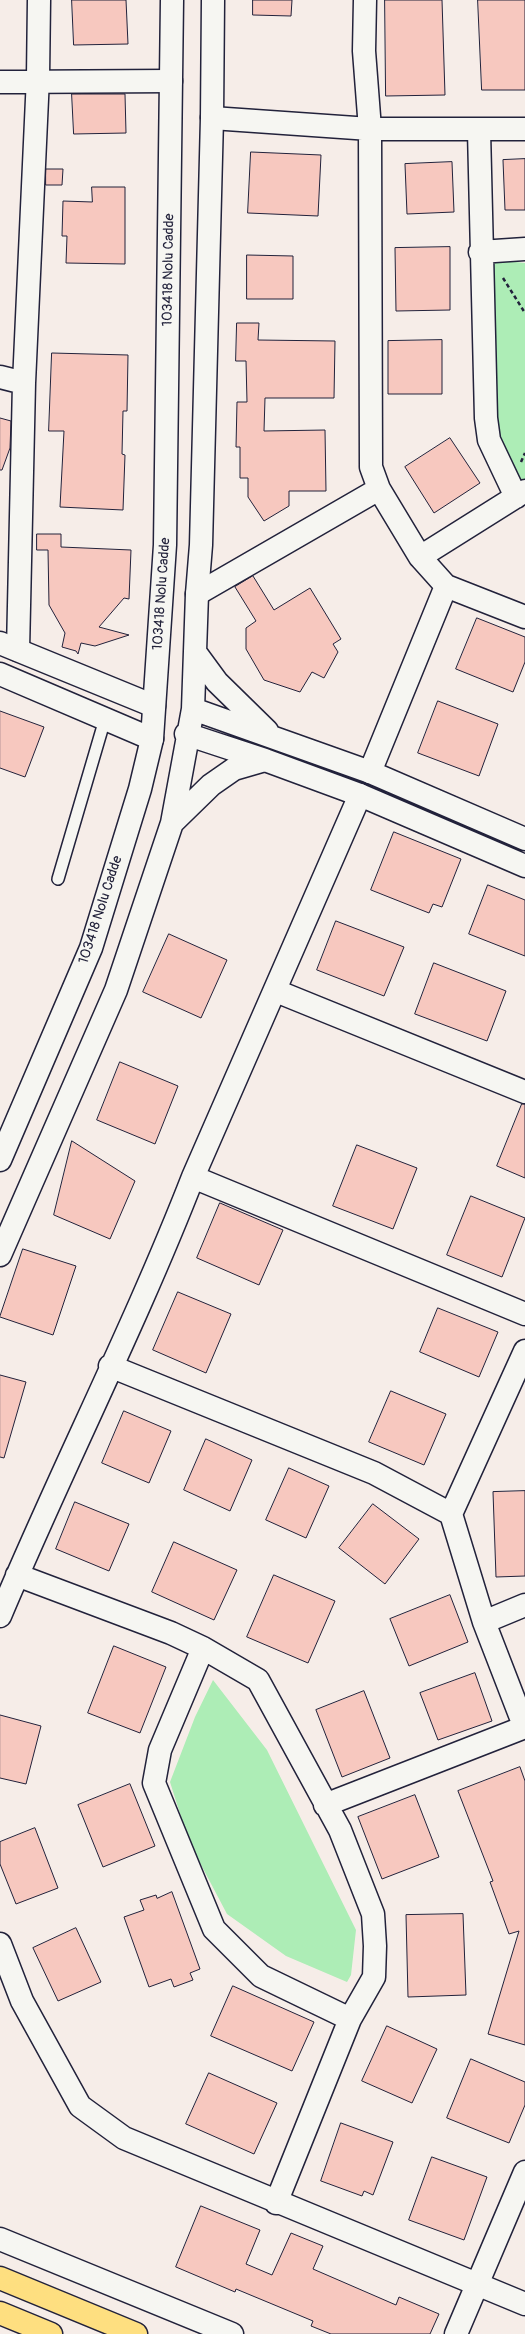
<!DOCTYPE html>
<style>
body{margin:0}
canvas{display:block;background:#f6ede8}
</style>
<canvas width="525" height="2334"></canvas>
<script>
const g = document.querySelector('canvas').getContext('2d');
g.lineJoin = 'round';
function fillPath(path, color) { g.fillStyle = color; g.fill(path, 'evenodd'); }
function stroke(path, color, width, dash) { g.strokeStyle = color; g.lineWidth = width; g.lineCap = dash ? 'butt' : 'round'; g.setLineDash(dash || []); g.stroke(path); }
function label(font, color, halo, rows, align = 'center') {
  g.font = font + ' Pangolin,sans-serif'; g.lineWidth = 3; g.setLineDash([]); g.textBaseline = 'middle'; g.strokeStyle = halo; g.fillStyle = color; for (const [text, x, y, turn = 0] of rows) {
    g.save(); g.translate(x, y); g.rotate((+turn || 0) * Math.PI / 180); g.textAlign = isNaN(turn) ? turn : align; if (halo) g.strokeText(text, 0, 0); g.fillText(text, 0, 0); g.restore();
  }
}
const green = new Path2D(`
 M 497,260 L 525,263 L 525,482 L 516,480 L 495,429 L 489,273 Z
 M 213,1680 L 267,1750 L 356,1930 L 351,1975 L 347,1982 L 286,1956 L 227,1914 L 189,1842 L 170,1782 L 195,1717 Z`);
const building = new Path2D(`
 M 72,0 L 126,0 L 128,44 L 74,45 Z
 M 253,0 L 292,0 L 291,16 L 253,15 Z
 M 385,0 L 442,0 L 445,95 L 386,96 Z
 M 478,0 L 525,0 L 525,90 L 482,90 Z
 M 72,94 L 125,94 L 126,133 L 74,134 Z
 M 251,152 L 321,155 L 318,216 L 248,213 Z
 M 525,159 L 525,210 L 505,210 L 503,160 Z
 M 452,162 L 454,212 L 407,214 L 405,164 Z
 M 46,169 L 63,169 L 62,185 L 46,185 Z
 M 92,187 L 125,187 L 125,264 L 66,263 L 67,236 L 62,236 L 63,201 L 92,202 Z
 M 450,247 L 450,310 L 396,311 L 395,248 Z
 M 247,255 L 293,256 L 293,299 L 247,299 Z
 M 237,323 L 259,323 L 258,340 L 335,341 L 334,398 L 265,398 L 264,431 L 325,430 L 326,491 L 289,491 L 289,506 L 264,521 L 248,497 L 248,478 L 240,478 L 240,447 L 236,447 L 237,402 L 247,402 L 246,361 L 236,361 Z
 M 442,340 L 442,394 L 388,394 L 388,341 Z
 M 52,353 L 128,355 L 127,411 L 123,411 L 122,454 L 125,455 L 123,510 L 60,507 L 64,431 L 49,431 Z
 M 0,418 L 11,421 L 10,448 L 2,470 L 0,470 Z
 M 450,438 L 480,483 L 434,513 L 405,467 Z
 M 37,534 L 61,534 L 61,547 L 131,550 L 129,599 L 124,598 L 99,627 L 129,635 L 95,646 L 81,643 L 78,654 L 76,651 L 62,647 L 65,633 L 49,605 L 48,550 L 37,550 Z
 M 253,576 L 274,610 L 310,588 L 341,639 L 333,644 L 338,652 L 324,678 L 312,672 L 300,692 L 264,680 L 246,649 L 246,628 L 256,621 L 235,587 Z
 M 477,618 L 525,637 L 525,662 L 513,692 L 456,669 Z
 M 438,701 L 498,724 L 479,776 L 418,753 Z
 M 0,711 L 44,727 L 25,777 L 0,768 Z
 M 394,832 L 461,859 L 442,907 L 433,904 L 429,913 L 371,890 Z
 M 488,885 L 525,900 L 525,956 L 469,934 Z
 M 336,921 L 404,947 L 384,996 L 317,970 Z
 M 169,934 L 227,960 L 201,1018 L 143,992 Z
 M 434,963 L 506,991 L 487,1041 L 415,1014 Z
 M 120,1062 L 178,1086 L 155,1144 L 97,1120 Z
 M 522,1104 L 525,1104 L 525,1178 L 497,1166 Z
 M 72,1141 L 135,1181 L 110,1239 L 54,1215 Z
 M 357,1145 L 417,1168 L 393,1229 L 333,1206 Z
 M 471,1196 L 525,1218 L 502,1277 L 447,1255 Z
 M 220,1203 L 283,1230 L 259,1285 L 197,1258 Z
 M 23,1249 L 76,1266 L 53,1335 L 0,1317 Z
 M 178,1292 L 231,1314 L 206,1373 L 153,1350 Z
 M 438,1308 L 498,1332 L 479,1377 L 420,1352 Z
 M 0,1375 L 26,1382 L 4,1458 L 0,1457 Z
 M 391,1391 L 446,1414 L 424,1465 L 369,1442 Z
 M 124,1411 L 171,1431 L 149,1483 L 102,1463 Z
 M 206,1439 L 252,1460 L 230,1511 L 184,1490 Z
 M 289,1468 L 329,1486 L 306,1538 L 266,1520 Z
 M 525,1491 L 525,1576 L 496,1577 L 493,1492 Z
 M 75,1502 L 129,1524 L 109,1571 L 56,1549 Z
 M 373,1504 L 419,1539 L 385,1584 L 339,1548 Z
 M 174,1542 L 237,1570 L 214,1620 L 152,1592 Z
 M 274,1575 L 335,1601 L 308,1663 L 247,1637 Z
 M 450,1595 L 468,1642 L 409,1666 L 390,1619 Z
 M 114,1646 L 166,1667 L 140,1733 L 88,1713 Z
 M 475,1673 L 492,1721 L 438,1740 L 420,1693 Z
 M 364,1691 L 390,1758 L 342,1777 L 316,1710 Z
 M 0,1715 L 41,1726 L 26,1784 L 0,1778 Z
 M 520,1767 L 525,1781 L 525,2045 L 488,2034 L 519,1931 L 509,1934 L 490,1882 L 493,1881 L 458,1791 Z
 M 130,1784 L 155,1846 L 103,1867 L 78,1805 Z
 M 415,1795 L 439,1857 L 382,1879 L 358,1817 Z
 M 35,1828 L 58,1888 L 16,1904 L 0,1864 L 0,1842 Z
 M 172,1892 L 200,1969 L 190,1973 L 193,1980 L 174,1987 L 171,1979 L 149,1987 L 124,1917 L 144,1910 L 140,1900 L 156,1895 L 157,1898 Z
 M 463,1914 L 466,1995 L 408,1997 L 406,1915 Z
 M 76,1928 L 101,1982 L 58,2001 L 33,1948 Z
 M 233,1986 L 314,2022 L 292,2071 L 211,2036 Z
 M 387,2026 L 437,2049 L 412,2103 L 362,2081 Z
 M 471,2059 L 525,2082 L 525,2105 L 509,2143 L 447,2118 Z
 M 209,2073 L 277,2103 L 254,2154 L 186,2124 Z
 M 341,2123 L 393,2142 L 373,2195 L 364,2191 L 362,2196 L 321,2181 Z
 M 432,2157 L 487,2177 L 464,2240 L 409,2220 Z
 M 201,2206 L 260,2230 L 246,2264 L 272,2275 L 291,2233 L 323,2246 L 313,2269 L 396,2305 L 399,2297 L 439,2314 L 430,2334 L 331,2334 L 311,2326 L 313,2321 L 236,2289 L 235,2292 L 176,2267 Z`);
const path = new Path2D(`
 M 503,278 L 525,313
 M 521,462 L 525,453`);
const service = new Path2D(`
 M 58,879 L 105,719`);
const minor = new Path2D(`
 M 365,0 L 364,51 L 370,129 L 371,467 L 379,489 L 420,557 L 446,586 L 525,617
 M 0,82 L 171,81
 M 212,118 L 370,129 L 525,129
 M 479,131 L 486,418 L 489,440 L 516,497
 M 480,252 L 525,249
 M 0,377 L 24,383
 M 420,557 L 525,491
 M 197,594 L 379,489
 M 18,650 L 24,383 L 38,77 L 39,0
 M 370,772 L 446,586
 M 276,991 L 525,1092
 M 193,1177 L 525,1314
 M 525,1351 L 451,1514 L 484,1622 L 525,1728
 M 110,1366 L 374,1473 L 451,1514
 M 17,1575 L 171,1633 L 203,1648 L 258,1680 L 340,1830 L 373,1914 L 375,1946 L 374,1977 L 350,2019 L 276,2203
 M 0,1616 C 62,1468 135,1326 193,1177 L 360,795
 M 484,1622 L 525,1605
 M 203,1648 L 160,1750 L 154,1783 L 214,1929 L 261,1976 L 350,2019
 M 325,1805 L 525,1727
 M 0,1944 L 22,2001 L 80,2106 L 124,2138 L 525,2304
 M 456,2334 L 525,2172`);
const tertiary = new Path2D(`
 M 0,643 L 154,706
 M 0,674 L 152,739
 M 0,2239 L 232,2334`);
const secondary = new Path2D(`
 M 195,652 L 217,682 L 267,731
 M 193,709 L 370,772 L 525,839
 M 186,734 L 265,760 L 360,795 L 525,866
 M 172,823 L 211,785 L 234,769 L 265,760
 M 0,1160 L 91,948 L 140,789 L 152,739 L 165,545 L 172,0
 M 0,1255 L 116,990 L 172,823 L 193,709 L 197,594 L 201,545 L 212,118 L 213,0`);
const primary = new Path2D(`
 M 0,2278 L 136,2334
 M 0,2313 L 51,2334`);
const streetNames = [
 ["103418 Nolu Cadde",169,270,-89],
 ["103418 Nolu Cadde",162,594,-86],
 ["103418 Nolu Cadde",101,910,-72]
];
fillPath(green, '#adedb6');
fillPath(building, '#f7c8bf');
stroke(building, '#22223b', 1);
stroke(service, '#22223b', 14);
stroke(minor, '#22223b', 25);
stroke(tertiary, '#22223b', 25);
stroke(secondary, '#22223b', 25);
stroke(primary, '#22223b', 25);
stroke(path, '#22223b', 2.5, [4, 3]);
stroke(service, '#f6f6f2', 11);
stroke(minor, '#f6f6f2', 22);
stroke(tertiary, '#f6f6f2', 22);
stroke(secondary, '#f6f6f2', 22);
stroke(primary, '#fedf80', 22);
label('14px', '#22223b', '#f6f6f2', streetNames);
</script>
